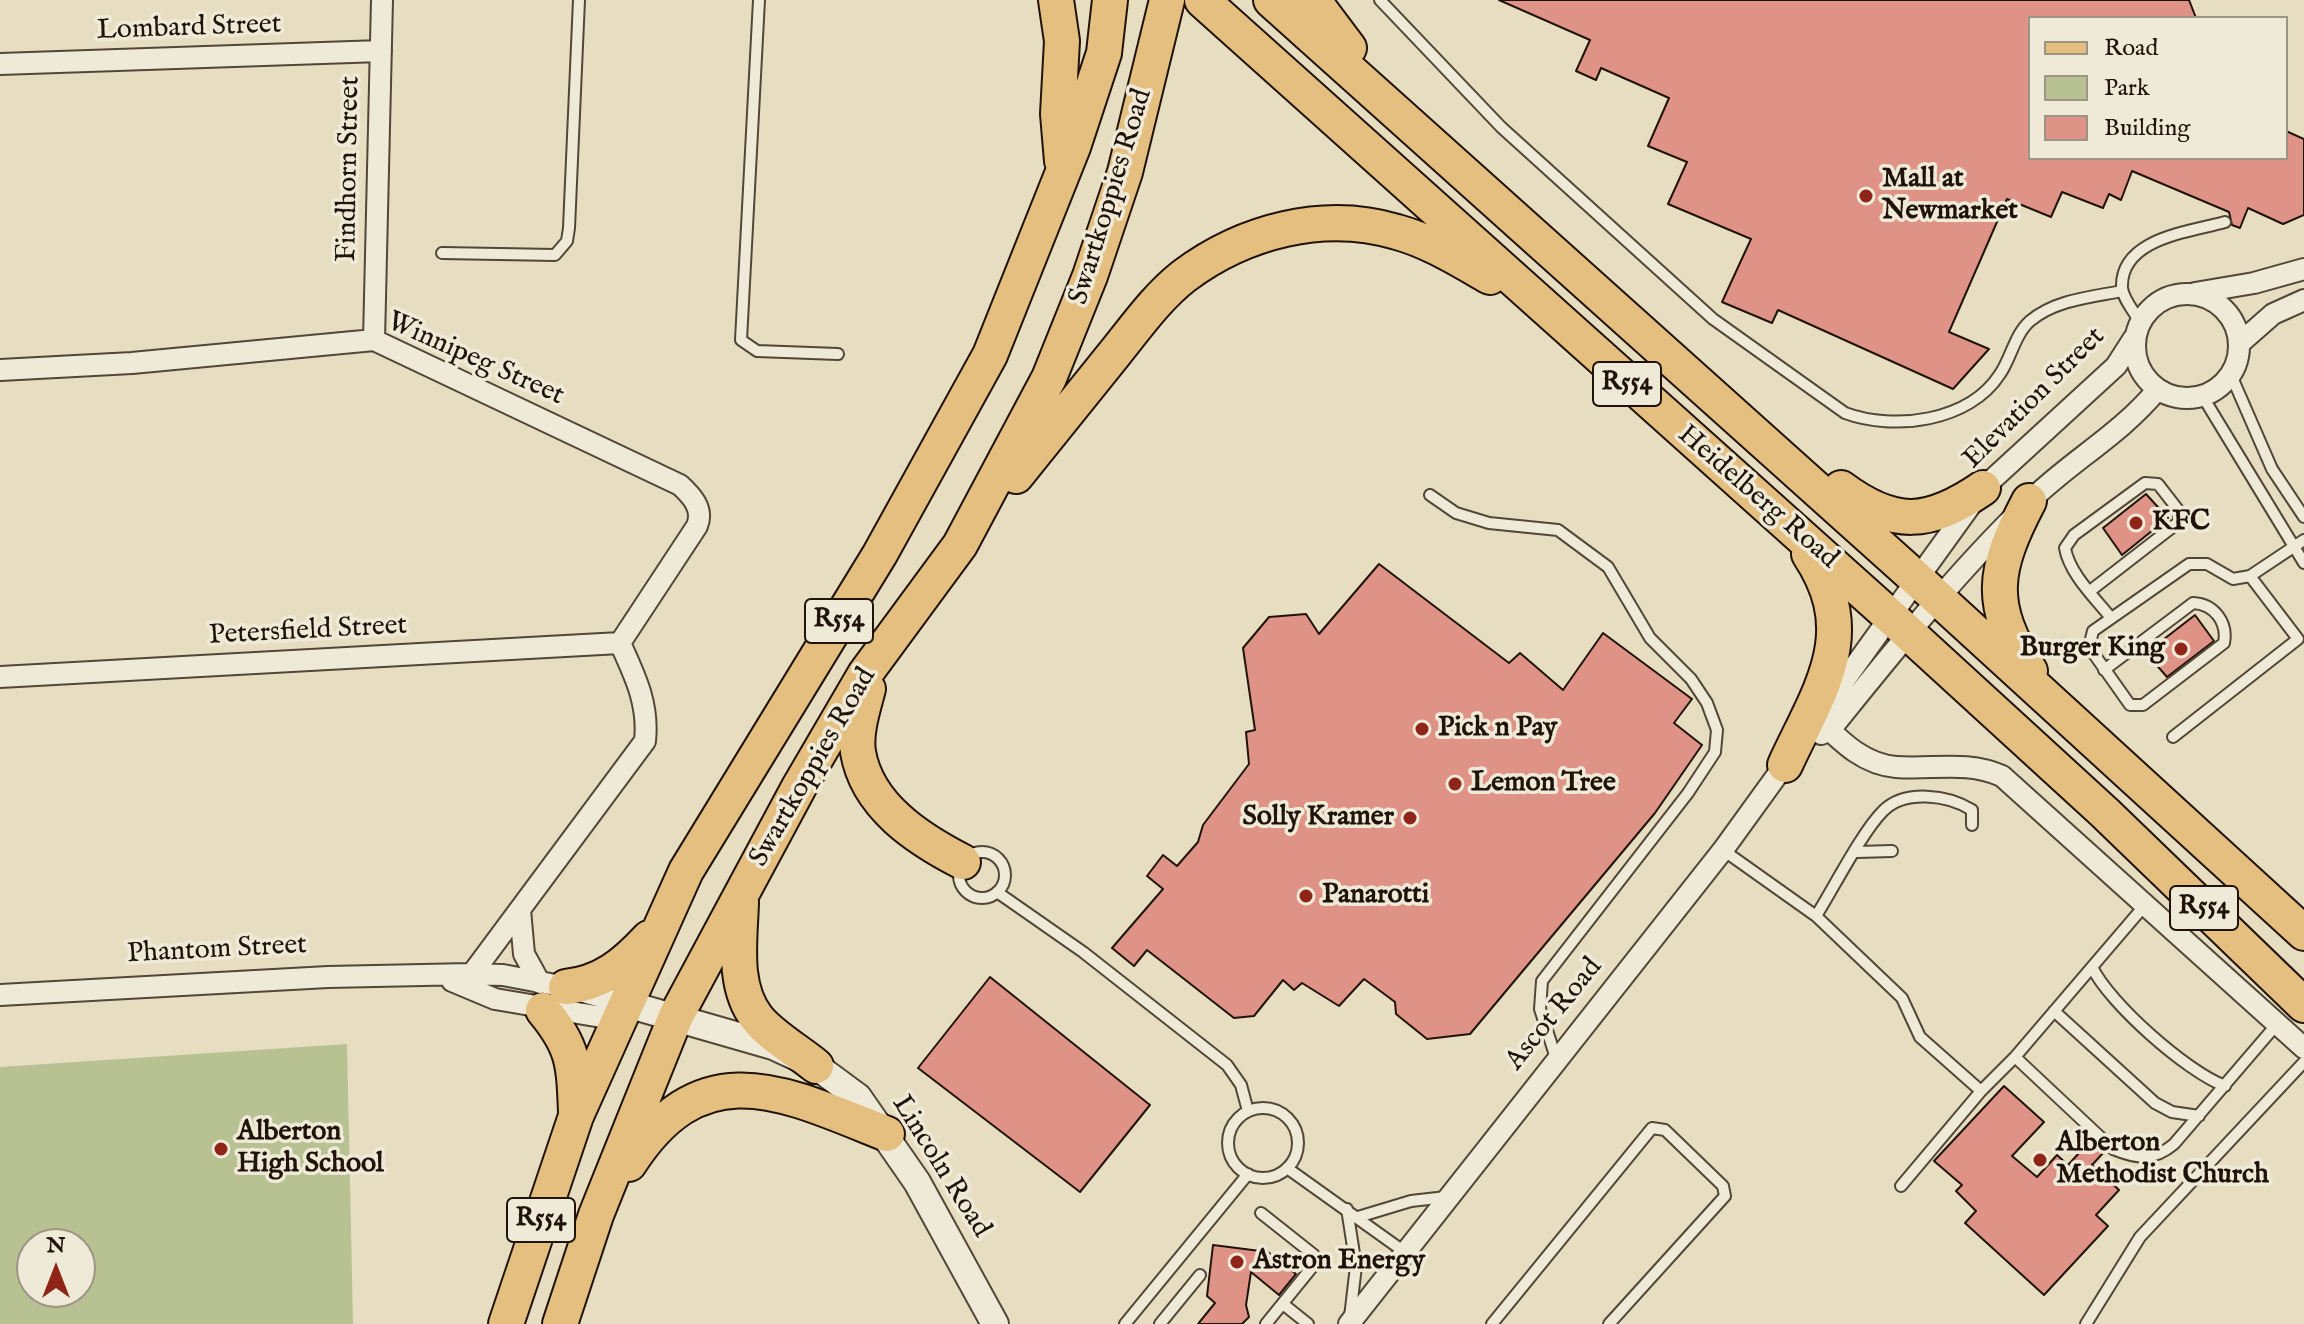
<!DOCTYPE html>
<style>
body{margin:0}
#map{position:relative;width:2304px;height:1324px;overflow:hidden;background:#e7dec1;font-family:"IM FELL English",serif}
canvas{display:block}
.legend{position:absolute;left:2028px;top:16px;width:260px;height:144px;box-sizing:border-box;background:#efead7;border:2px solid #9c9485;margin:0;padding:10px 14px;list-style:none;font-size:24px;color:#201309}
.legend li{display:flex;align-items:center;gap:16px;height:40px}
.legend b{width:40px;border:2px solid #9c9485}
.north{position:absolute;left:16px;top:1228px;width:80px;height:80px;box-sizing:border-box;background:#efead7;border:2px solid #9c9485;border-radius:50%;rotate:0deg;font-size:22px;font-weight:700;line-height:32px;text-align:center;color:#201309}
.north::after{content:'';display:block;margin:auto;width:28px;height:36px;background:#8f2418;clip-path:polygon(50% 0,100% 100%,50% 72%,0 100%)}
</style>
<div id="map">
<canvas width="2304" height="1324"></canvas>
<ul class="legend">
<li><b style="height:10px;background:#e4bf80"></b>Road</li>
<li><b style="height:22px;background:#b7c192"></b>Park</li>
<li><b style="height:22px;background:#df9386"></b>Building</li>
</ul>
<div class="north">N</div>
</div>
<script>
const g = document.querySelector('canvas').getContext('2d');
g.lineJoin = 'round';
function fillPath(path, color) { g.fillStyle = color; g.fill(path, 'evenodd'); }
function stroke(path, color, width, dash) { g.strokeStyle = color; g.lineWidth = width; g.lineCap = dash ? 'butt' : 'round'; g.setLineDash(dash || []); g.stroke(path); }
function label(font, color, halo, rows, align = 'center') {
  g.font = font + ' "IM FELL English",serif'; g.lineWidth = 7; g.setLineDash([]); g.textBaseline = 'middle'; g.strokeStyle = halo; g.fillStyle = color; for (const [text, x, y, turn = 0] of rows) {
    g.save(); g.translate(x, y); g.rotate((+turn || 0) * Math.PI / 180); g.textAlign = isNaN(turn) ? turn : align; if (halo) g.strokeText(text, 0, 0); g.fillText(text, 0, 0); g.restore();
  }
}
const green = new Path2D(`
 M 347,1044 L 353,1324 L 0,1324 L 0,1067 ZM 32,1244 L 80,1244 L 80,1292 L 32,1292 Z`);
const building = new Path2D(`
 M 1499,0 L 2189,0 L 2196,18 L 2030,18 L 2030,158 L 2286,158 L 2286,131 L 2304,139 L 2304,215 L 2283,224 L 2248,208 L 2240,228 L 2232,225 L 2229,212 L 2132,171 L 2121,200 L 2109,194 L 2103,208 L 2062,192 L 2051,217 L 2007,199 L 1949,332 L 1989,349 L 1953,389 L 1778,310 L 1772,323 L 1722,302 L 1751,239 L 1668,204 L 1687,162 L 1648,146 L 1669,98 L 1601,68 L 1596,80 L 1576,71 L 1590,40 Z
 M 2146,494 L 2168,518 L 2122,555 L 2103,528 Z
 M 1379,564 L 1509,663 L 1520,653 L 1563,690 L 1603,633 L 1692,699 L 1674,723 L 1702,745 L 1655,813 L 1470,1034 L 1427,1039 L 1396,1014 L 1395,1002 L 1364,979 L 1339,1006 L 1302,983 L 1294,990 L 1283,980 L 1254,1016 L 1234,1018 L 1147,950 L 1134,966 L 1112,948 L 1163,889 L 1147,876 L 1163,855 L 1177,866 L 1198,842 L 1203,825 L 1249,764 L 1246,732 L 1255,730 L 1243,648 L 1269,617 L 1306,614 L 1319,634 Z
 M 2195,615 L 2214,641 L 2167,677 L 2146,653 Z
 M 990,977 L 1150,1105 L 1080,1192 L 918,1068 Z
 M 2004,1086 L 2044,1122 L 2012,1156 L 2037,1177 L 2057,1155 L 2068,1165 L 2091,1140 L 2104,1152 L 2092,1165 L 2119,1190 L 2096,1215 L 2108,1226 L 2044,1295 L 1965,1223 L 1976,1211 L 1956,1191 L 1962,1185 L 1934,1161 Z
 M 1213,1245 L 1268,1252 L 1296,1274 L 1279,1295 L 1251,1272 L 1246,1305 L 1249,1317 L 1242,1324 L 1198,1324 L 1215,1303 L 1207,1296 Z`);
const service = new Path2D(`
 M 759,0 L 741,340 L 757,351 L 838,354
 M 1380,0 L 1501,127 L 1713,319 L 1845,413 C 1894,431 1969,422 2000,374 C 2011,358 2015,334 2030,321 C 2055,300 2091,297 2122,291
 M 442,253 L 555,255 L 567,241 L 569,228 L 579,0
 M 2140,322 C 2135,313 2123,299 2122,288 C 2120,238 2190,232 2225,222
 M 2231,375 L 2272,469 L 2304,517
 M 2203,397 L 2304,563
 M 1430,495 L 1456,513 L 1489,523 L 1558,530 L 1608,567 L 1650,638 L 1691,679 L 1707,703 L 1717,730 L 1715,752 L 1688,793 L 1542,981 L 1540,1009 L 1556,1058
 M 2090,591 L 2179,522 L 2179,511 L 2158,484 L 2145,483 L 2074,535 L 2065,548 C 2069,573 2095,598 2111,618
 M 2104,670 L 2193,603 C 2214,604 2228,622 2224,643 L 2143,705 L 2130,705 L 2089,647 L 2093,631 L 2189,564 L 2207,564 L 2233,579 L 2250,576 L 2304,540
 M 2173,737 L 2298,639 L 2250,576
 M 1723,850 L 1816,916 L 1902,998 L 1920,1037 L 1981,1091 L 2015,1057 L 2113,1149 C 2137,1159 2154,1161 2174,1144 L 2277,1024
 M 1857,852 L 1892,851
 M959 875a23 23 0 1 1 46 0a23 23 0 1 1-46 0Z
 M 997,892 L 1083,952 L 1227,1065 L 1241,1085 L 1248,1111
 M 1816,916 C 1833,889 1862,832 1883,811 C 1905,789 1948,795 1972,810 L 1972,825
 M 2092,967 C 2109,1003 2187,1072 2225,1086
 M 2054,1011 L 2155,1103 L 2172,1112 L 2199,1116
 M 2015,1057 L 2145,905
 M1228 1143a35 35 0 1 1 70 0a35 35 0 1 1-70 0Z
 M 1287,1168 L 1406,1253
 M 1901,1186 L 1981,1091
 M 1347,1209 L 1356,1266 L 1350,1317
 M 1261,1213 L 1314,1255 L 1313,1266 L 1266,1324
 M 1358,1217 L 1411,1201 L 1446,1197
 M 1283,1304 L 1308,1324
 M 1125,1324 L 1248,1174
 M 1160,1324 L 1200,1275
 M 1492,1324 L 1652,1128 L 1665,1130 L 1723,1186 L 1725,1196 L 1609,1324
 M 2086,1324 L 2140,1237 L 2304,1062`);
const minor = new Path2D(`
 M 0,64 L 381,51
 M 2195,293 L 2254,283 L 2304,269
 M2135 346a52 52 0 1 1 104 0a52 52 0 1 1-104 0Z
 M 374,340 L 382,0
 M 2240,343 L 2273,314 L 2304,300
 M 0,370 L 132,363 L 374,340 L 680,485 C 692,496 704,509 697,526 L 620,643
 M 0,677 L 620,643
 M 1823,710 L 1983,488 L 2116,366 L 2134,338
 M 1817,718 C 1840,740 1862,764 1896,767 C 1933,770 1966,760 2002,776 L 2304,1048
 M 1821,734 L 1830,730 C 1893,652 1956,573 2028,503 C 2069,462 2120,435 2157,390
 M 520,910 L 524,954 L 540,983
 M 452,981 L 495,999 L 619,1020
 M 466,982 L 645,741 C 649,704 635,676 620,643
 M 0,995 L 328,977 L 470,974 L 503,975 L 566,987 L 627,1004
 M 1349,1324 L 1723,850 L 1791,756`);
const tertiary = new Path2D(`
 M 627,1004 L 773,1046 L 816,1066 L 858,1097 L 917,1182 L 995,1324`);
const primary = new Path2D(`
 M 1056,0 L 1062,41 L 1058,114 L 1062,161
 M 1202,0 L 1892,618 L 2104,812 L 2304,1005
 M 1271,0 L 1919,581 L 2304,933
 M 1313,0 L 1349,48
 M 1016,476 C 1049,435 1082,394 1115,353 C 1136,327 1157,297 1184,276 C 1244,231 1324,210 1397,232 C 1430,241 1460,260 1490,277
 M 1841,488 C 1895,528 1929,525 1983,488
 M 2029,501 C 1993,570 1987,604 2030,671
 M 868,689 C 863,708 855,732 858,752 C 867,806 918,839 963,862
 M 1785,765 C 1820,689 1862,634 1809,554
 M 741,902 C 740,940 732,986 757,1018 C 771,1036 798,1051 816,1066
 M 566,987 C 602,983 624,965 649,938
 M 543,1010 C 574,1047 574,1064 576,1112
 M 629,1164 C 703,1049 784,1093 887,1134
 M 506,1324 L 576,1116 L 686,871 L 880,554 L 990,355 L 1073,147 L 1104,53 L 1110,0
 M 560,1324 L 596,1215 L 676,1016 L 799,787 L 865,674 L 960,545 L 1049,378 L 1090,276 L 1125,172 L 1167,0`);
const markers = [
 [1866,196,8,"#8f2418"],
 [2136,523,8,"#8f2418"],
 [2181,649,8,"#8f2418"],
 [1422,729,8,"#8f2418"],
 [1455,784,8,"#8f2418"],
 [1410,818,8,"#8f2418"],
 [1306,896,8,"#8f2418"],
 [221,1149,8,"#8f2418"],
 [2040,1160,8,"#8f2418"],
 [1237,1262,8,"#8f2418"]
];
const shields = [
 [1627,384,68],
 [839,621,68],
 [2204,908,68],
 [541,1220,68]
];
const shieldNames = [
 ["R554",1627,384],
 ["R554",839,621],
 ["R554",2204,908],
 ["R554",541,1220]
];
const streetNames = [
 ["Lombard Street",189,29,-2],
 ["Findhorn Street",350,169,-89],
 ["Swartkoppies Road",1112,197,-73],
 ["Winnipeg Street",475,360,24],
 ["Elevation Street",2035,399,-45],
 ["Heidelberg Road",1757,498,41],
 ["Petersfield Street",308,632,-3],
 ["Swartkoppies Road",814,768,-60],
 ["Phantom Street",217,951,-3],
 ["Ascot Road",1555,1015,-51],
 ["Lincoln Road",940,1167,58]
];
const poiNames = [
 ["Mall at",1882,180],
 ["Newmarket",1882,212],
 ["KFC",2152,523],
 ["Burger King",2165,649,"right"],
 ["Pick n Pay",1438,729],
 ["Lemon Tree",1471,784],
 ["Solly Kramer",1394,818,"right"],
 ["Panarotti",1322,896],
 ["Alberton",237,1133],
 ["High School",237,1165],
 ["Alberton",2056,1144],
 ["Methodist Church",2056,1176],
 ["Astron Energy",1253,1262]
];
fillPath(green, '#b7c192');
fillPath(building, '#df9386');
stroke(building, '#201309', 2);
stroke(service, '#524637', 14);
stroke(minor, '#524637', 24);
stroke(tertiary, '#524637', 30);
stroke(primary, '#201309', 38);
stroke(service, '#efead7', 10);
stroke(minor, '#efead7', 20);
stroke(tertiary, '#efead7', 26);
stroke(primary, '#e4bf80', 34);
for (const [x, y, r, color] of markers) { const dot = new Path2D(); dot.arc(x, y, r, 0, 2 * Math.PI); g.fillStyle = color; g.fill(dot); stroke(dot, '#efead7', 3); }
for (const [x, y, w] of shields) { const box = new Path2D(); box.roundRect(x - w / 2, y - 22, w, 44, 6); g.fillStyle = '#efead7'; g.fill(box); stroke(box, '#201309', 2); }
label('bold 26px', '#201309', null, shieldNames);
label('28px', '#201309', '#efead7', streetNames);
label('bold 28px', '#201309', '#efead7', poiNames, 'left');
</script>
